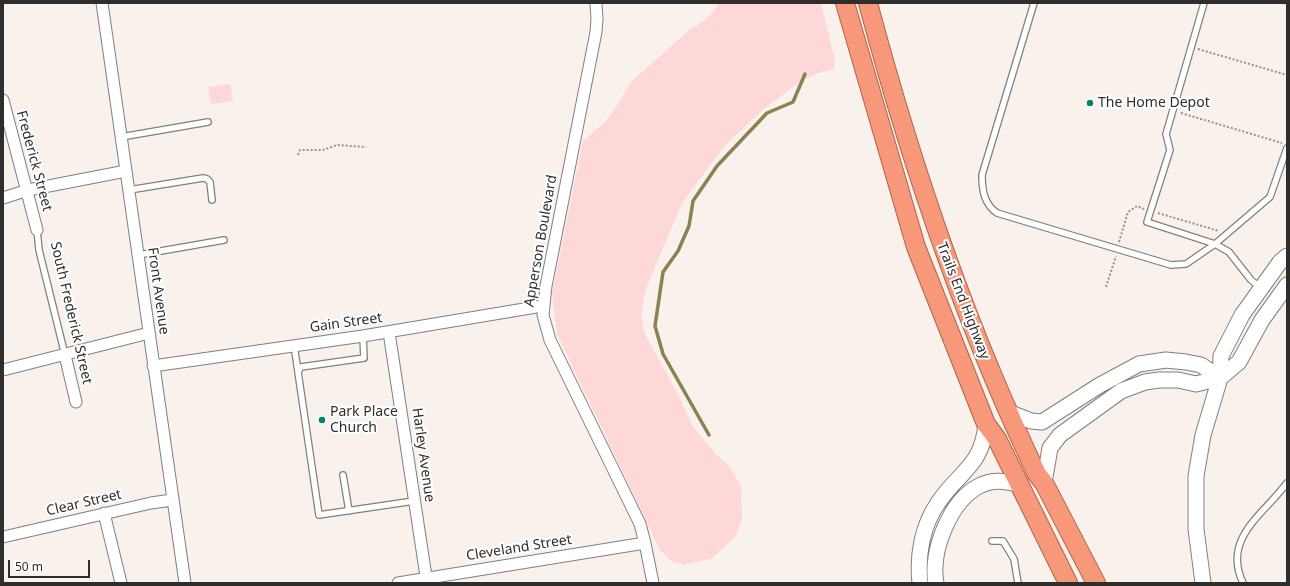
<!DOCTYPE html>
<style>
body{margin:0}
#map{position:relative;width:1290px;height:586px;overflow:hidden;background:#f8f1ec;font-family:"Noto Sans",sans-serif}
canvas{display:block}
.frame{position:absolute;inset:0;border:4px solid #302e2c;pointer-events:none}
.scale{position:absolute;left:8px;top:560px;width:82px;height:18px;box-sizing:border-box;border:2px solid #302e2c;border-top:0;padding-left:5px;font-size:12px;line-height:14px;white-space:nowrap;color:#302e2c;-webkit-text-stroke:3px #fff;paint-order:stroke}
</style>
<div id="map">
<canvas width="1290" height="586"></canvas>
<div class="frame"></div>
<div class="scale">50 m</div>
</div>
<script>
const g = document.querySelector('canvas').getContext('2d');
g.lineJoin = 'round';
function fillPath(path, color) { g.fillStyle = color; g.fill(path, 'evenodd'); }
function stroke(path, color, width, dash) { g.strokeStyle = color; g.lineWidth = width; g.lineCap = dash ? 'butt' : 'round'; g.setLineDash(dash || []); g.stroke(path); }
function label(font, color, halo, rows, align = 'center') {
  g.font = font + ' "Noto Sans",sans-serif'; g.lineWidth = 4; g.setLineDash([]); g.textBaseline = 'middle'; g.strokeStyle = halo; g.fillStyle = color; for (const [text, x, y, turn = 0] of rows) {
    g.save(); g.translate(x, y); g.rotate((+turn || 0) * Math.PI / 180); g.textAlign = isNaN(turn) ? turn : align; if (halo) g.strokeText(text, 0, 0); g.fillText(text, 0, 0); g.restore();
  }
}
const green = new Path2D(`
 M 719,3 L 821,3 L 835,61 L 834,69 L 821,72 L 802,80 L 764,109 L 726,144 L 682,203 L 645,291 L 641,316 L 645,334 L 679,396 L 693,427 L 716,454 L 729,466 L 741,486 L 742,519 L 736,536 L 711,559 L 684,565 L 671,561 L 660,550 L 557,334 L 552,293 L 583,141 L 606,121 L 620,101 L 631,82 L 689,30 C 702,23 711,16 719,3 Z
 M 230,84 L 233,101 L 211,104 L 208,87 Z`);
const stream = new Path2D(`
 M 709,435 L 663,354 L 655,326 L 663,272 L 678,251 L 689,226 L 693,201 L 717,166 L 767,113 L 793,102 L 805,74`);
const path = new Path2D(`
 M 1283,3 L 1287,4
 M 1198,49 L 1287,75
 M 1181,113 L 1282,143
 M 298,155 L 300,150 L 323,150 L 337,145 L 366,147
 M 1158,213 L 1219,231
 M 1119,242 L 1128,212 L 1137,206 L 1144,209
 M 1106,287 L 1116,256`);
const service = new Path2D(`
 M 1034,3 L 982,175 C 982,190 984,204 997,213 L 1171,265 L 1186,264 L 1215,244
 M 1204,3 L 1166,134 L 1170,150 L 1147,222 L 1215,244
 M 121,137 L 208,122
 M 129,190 L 203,178 L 207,179 L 210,182 L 212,200
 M 37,230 L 39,250 L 65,355
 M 138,255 L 224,240
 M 1261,288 L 1251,280 L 1229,252 L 1215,244 L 1270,197 L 1287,148
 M 363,336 L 364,358 L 301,367 L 298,372 L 319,515 L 414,501
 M 294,345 L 298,372
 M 343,475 L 349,511
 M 992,541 L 1003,541 L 1014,559 L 1018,583
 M 1243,583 C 1222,538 1263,515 1287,483`);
const minor = new Path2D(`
 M 102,3 L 185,583
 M 596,3 L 597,19 L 596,32 L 546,286 L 543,315 L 550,340 L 640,524 L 645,543 L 653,583
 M 3,100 L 37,230
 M 3,198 L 28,190 L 126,171
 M 389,332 L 427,583
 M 65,355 L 76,402
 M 153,366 L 363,336 L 542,306
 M 3,370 L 149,333
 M 104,513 L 121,583
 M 3,537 L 151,503 L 172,500
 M 398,583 L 645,543`);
const secondary = new Path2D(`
 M 1008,412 L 1031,421 L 1042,422 L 1100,385 L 1139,364 L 1166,360 L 1186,362 L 1201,365 L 1220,378
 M 1044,483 L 1050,448 L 1060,435 L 1121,391 L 1145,382 L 1159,380 L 1178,380 L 1196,384 L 1220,378 L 1239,362 L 1262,320 L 1287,285
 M 920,583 C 917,556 922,526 938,503 C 959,471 982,467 986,424
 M 936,583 C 930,552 950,501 979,486 C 992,479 1005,481 1018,484
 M 1203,583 L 1196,529 L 1196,476 L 1203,435 L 1220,378 L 1221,356 L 1242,315 L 1280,262 L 1287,256`);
const trunk = new Path2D(`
 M 845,3 L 916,247 L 986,424 L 997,439 L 1068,583
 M 868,3 C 911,164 964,323 1037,474 L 1044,483 L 1096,583`);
const markers = [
 [1090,103,4,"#008569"],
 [322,420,4,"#008569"]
];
const poiNames = [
 ["The Home Depot",1098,103],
 ["Park Place",330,412],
 ["Church",330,428]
];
const streetNames = [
 ["Frederick Street",34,161,75],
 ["Apperson Boulevard",541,241,-80],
 ["Front Avenue",158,291,82],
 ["Trails End Highway",963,301,69],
 ["South Frederick Street",71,313,77],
 ["Gain Street",346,323,-8],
 ["Harley Avenue",423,455,82],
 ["Clear Street",84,503,-13],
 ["Cleveland Street",519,548,-9]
];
fillPath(green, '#fed8d9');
stroke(stream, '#888350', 3.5);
stroke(service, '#857f7a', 8);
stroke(minor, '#857f7a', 13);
stroke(secondary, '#857f7a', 17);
stroke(trunk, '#b06349', 20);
stroke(path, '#96928e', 2, [2, 2]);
stroke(service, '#fff', 5.5);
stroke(minor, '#fff', 11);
stroke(secondary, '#fff', 15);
stroke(trunk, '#f7987a', 18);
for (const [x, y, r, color] of markers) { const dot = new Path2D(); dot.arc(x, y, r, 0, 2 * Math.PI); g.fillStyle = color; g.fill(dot); stroke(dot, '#fff', 1.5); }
label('14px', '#302e2c', '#fff', poiNames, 'left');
label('14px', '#302e2c', '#fff', streetNames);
</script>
